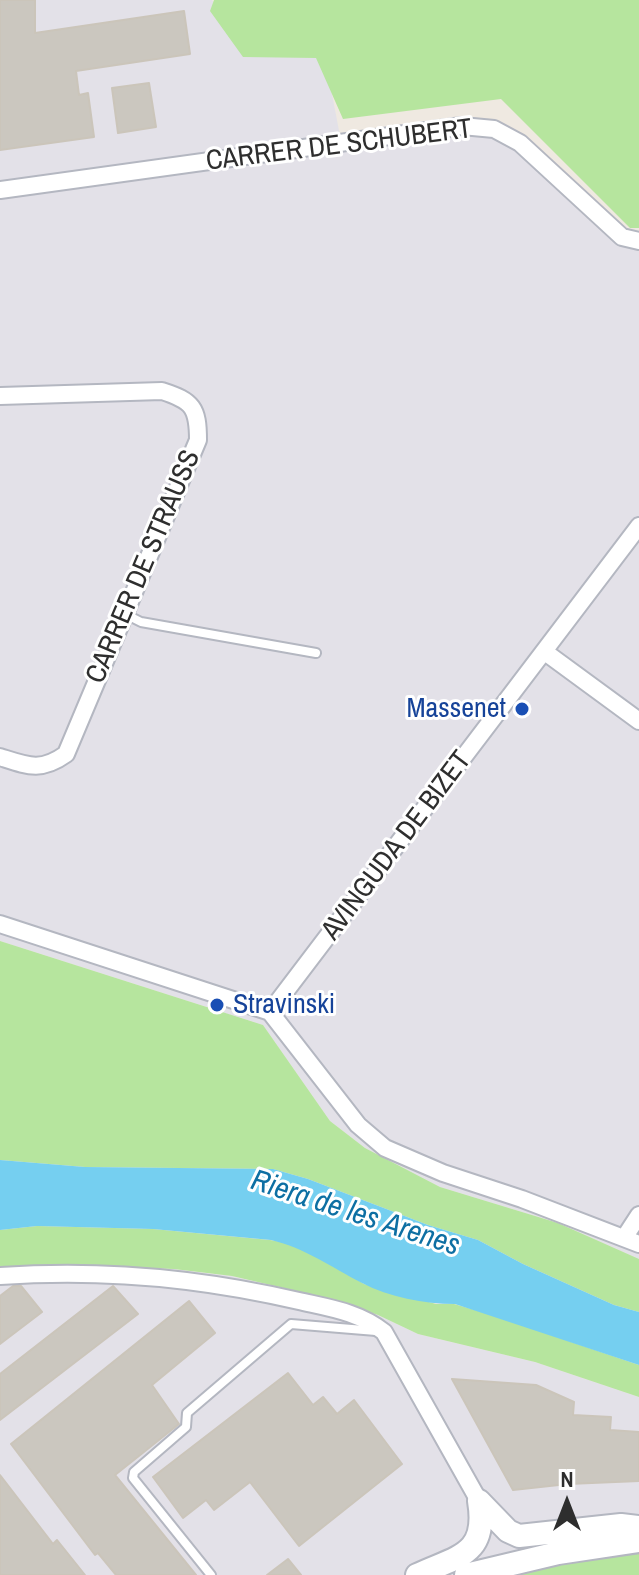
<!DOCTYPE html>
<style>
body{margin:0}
#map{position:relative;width:639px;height:1575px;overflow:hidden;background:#efe9e1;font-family:"Archivo Narrow",sans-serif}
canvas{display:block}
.north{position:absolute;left:527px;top:1463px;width:80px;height:80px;-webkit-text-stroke:6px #fff;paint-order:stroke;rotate:0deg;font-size:22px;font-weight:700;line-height:32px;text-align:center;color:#2e2e2e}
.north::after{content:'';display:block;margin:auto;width:28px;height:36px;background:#2e2e2e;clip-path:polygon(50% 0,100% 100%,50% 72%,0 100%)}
</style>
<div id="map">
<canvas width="639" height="1575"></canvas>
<div class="north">N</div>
</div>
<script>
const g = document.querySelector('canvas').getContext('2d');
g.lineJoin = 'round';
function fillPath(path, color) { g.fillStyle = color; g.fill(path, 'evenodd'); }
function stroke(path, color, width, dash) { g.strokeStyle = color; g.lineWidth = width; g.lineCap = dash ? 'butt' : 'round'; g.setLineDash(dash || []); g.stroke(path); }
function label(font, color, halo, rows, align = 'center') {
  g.font = font + ' "Archivo Narrow",sans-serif'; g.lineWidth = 6; g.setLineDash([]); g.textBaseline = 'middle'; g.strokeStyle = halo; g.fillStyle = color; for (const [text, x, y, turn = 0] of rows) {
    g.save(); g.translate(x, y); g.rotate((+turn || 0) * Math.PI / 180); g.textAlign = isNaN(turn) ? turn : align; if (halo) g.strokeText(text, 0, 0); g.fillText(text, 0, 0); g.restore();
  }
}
const industrial = new Path2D(`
 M 0,0 L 212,0 L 245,52 L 322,42 L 341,141 L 494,129 L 639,241 L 639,1259 L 558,1223 L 440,1187 L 365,1148 L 330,1121 L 263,1025 L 0,941 Z
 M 118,1267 L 174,1269 L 232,1276 L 331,1299 L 378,1315 L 418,1334 L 535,1362 L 639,1397 L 639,1541 L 466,1575 L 0,1575 L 0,1270 Z`);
const green = new Path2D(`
 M 214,0 L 639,0 L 639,228 L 630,228 L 501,99 L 343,119 L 316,58 L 243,57 L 210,11 Z
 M 0,941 L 263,1025 L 330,1121 L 365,1148 L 440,1187 L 558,1223 L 639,1259 L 639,1312 L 614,1305 L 523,1264 L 478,1240 L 428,1225 L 308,1179 L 273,1169 L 85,1167 L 0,1160 Z
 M 37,1226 L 153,1229 L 270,1240 L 287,1243 L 324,1259 L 364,1284 L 436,1304 L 454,1304 L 489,1314 L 639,1365 L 639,1397 L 535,1362 L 418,1334 L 378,1315 L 331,1299 L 232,1276 L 174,1269 L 118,1267 L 0,1270 L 0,1230 Z
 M 639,1549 L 639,1575 L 508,1575 L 559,1560 Z`);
const water = new Path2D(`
 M 0,1160 L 85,1167 L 273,1169 L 308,1179 L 428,1225 L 478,1240 L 523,1264 L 614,1305 L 639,1312 L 639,1365 L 455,1304 C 424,1304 389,1297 362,1283 C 331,1267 305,1248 271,1240 L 153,1229 L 37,1226 L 0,1230 Z`);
const building = new Path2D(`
 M 0,0 L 35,0 L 35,33 L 184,11 L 190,54 L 76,71 L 79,95 L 88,93 L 94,137 L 0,150 Z
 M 149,83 L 156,127 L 118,133 L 112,88 Z
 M 13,1286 L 21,1286 L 42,1312 L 0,1344 L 0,1296 Z
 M 113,1286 L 138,1314 L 0,1420 L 0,1374 Z
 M 189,1301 L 215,1333 L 152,1385 L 179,1424 L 115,1475 L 196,1575 L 116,1575 L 98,1553 L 95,1555 L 11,1444 Z
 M 288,1373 L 313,1405 L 323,1397 L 337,1414 L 354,1400 L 402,1464 L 299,1546 L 250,1482 L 214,1510 L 206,1500 L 183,1518 L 153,1477 Z
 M 452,1379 L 536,1385 L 574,1402 L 573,1415 L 611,1417 L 610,1430 L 639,1432 L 639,1481 L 568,1484 L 513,1490 Z
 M 0,1475 L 53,1544 L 57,1540 L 85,1575 L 0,1575 Z
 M 288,1559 L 301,1575 L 267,1575 Z`);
const lane = new Path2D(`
 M 125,614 L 141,622 L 316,653
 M 211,1575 L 133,1478 L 134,1472 L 186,1427 L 187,1413 L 291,1324 L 376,1331`);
const street = new Path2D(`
 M 0,190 L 462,126 L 494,129 L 520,143 L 622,237 L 639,241
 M 0,396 L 162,391 C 193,401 198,408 198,440 L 66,754 C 41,772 28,766 0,757
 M 545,652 L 639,721
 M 0,924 L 270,1012
 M 270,1012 L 639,526
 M 270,1012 L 358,1125 L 385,1148 L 443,1173 L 522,1199 L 639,1244
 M 624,1238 L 639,1215
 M 0,1276 C 100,1269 201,1278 299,1301 C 330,1308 359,1312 384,1332 L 479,1501`);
const secondary = new Path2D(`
 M 479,1501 L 508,1531 L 519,1536 L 621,1525 L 639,1527
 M 417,1575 C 458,1556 488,1555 479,1501
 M 466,1575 L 558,1553 L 639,1541`);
const markers = [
 [522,709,8,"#1a4fb4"],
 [217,1005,8,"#1a4fb4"]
];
const streetNames = [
 ["CARRER DE SCHUBERT",339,146,-7],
 ["CARRER DE STRAUSS",144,567,-67],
 ["AVINGUDA DE BIZET",397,846,-53]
];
const transitNames = [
 ["Massenet",506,709],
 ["Stravinski",233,1005,"left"]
];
const waterNames = [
 ["Riera de les Arenes",355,1214,18]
];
fillPath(industrial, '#e3e1e8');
fillPath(green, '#b6e59e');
fillPath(water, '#75cff0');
fillPath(building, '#cbc7bf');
stroke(building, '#cbc5ba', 2);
stroke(lane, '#b4b7c1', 12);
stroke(street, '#b4b7c1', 20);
stroke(secondary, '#b4b7c1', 26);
stroke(lane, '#fff', 8);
stroke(street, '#fff', 16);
stroke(secondary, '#fff', 22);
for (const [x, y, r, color] of markers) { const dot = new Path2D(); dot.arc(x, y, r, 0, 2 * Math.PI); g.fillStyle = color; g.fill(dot); stroke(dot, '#fff', 3); }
label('28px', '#2e2e2e', '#fff', streetNames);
label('28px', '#164399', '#fff', transitNames, 'right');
label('italic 30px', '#0d6fa3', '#fff', waterNames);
</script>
